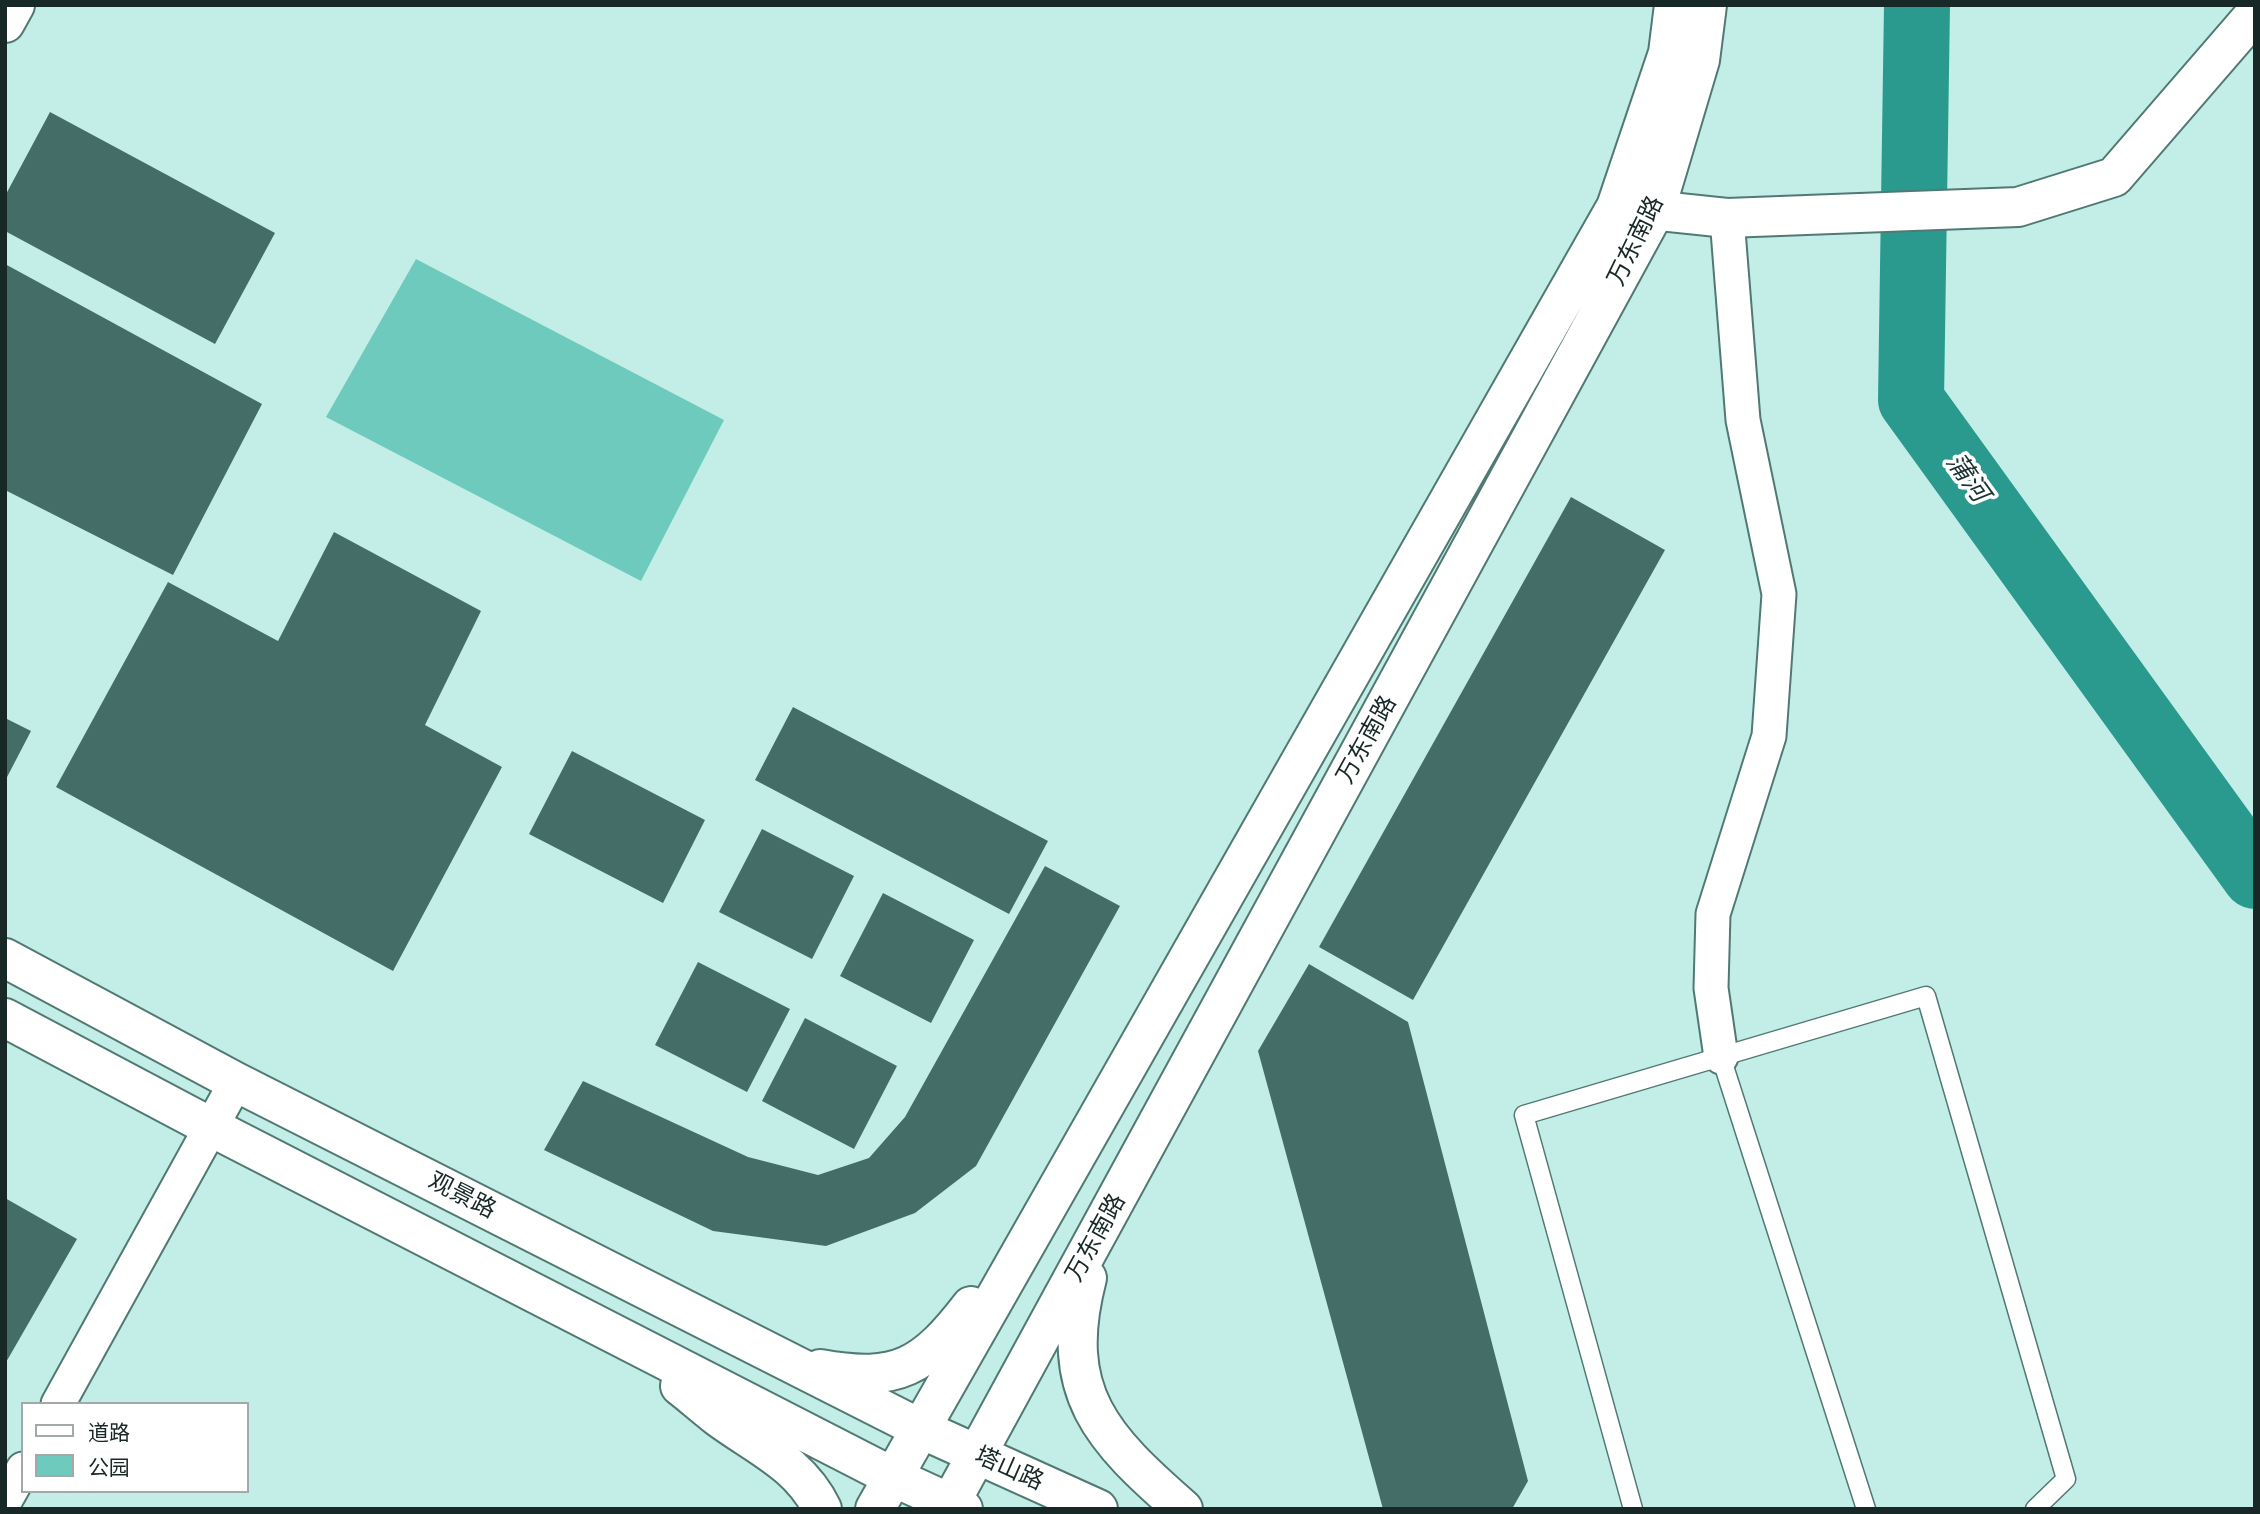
<!DOCTYPE html>
<meta charset="utf-8">
<style>
body{margin:0}
#map{position:relative;width:2260px;height:1514px;overflow:hidden;background:#c2eee7;font-family:"PT Sans Narrow","Noto Sans SC",sans-serif}
canvas{display:block}
.frame{position:absolute;inset:0;border:7px solid #172826;pointer-events:none}
.legend{position:absolute;left:21px;top:1402px;width:228px;height:91px;box-sizing:border-box;background:#fff;border:2px solid #a2a9a8;margin:0;padding:9px 12px;list-style:none;font-size:21px;color:#172826}
.legend li{display:flex;align-items:center;gap:14px;height:35px}
.legend b{width:35px;border:2px solid #a2a9a8}
</style>
<div id="map">
<canvas width="2260" height="1514"></canvas>
<div class="frame"></div>
<ul class="legend">
<li><b style="height:9px;background:#fff"></b>道路</li>
<li><b style="height:19px;background:#6fcabe"></b>公园</li>
</ul>
</div>
<script>
const g = document.querySelector('canvas').getContext('2d');
g.lineJoin = 'round';
function fillPath(path, color) { g.fillStyle = color; g.fill(path, 'evenodd'); }
function stroke(path, color, width, dash) { g.strokeStyle = color; g.lineWidth = width; g.lineCap = dash ? 'butt' : 'round'; g.setLineDash(dash || []); g.stroke(path); }
function label(font, color, halo, rows, align = 'center') {
  g.font = font + ' "PT Sans Narrow","Noto Sans SC",sans-serif'; g.lineWidth = 7; g.setLineDash([]); g.textBaseline = 'middle'; g.strokeStyle = halo; g.fillStyle = color; for (const [text, x, y, turn = 0] of rows) {
    g.save(); g.translate(x, y); g.rotate((+turn || 0) * Math.PI / 180); g.textAlign = isNaN(turn) ? turn : align; if (halo) g.strokeText(text, 0, 0); g.fillText(text, 0, 0); g.restore();
  }
}
const green = new Path2D(`
 M 416,259 L 724,420 L 641,581 L 326,417 Z`);
const river = new Path2D(`
 M 1917,5 L 1911,400 L 2255,876`);
const building = new Path2D(`
 M 50,112 L 275,233 L 215,344 L 5,231 L 5,196 Z
 M 5,264 L 262,404 L 173,575 L 5,490 Z
 M 1571,497 L 1665,550 L 1413,1000 L 1319,947 Z
 M 334,532 L 481,611 L 425,725 L 502,767 L 393,971 L 56,787 L 168,582 L 278,641 Z
 M 793,707 L 1048,841 L 1009,914 L 755,780 Z
 M 5,718 L 31,731 L 5,781 Z
 M 572,751 L 705,820 L 663,903 L 529,834 Z
 M 762,829 L 854,876 L 812,959 L 719,912 Z
 M 1045,866 L 1120,906 L 976,1166 L 915,1213 L 826,1246 L 713,1231 L 544,1150 L 583,1081 L 748,1157 L 818,1175 L 869,1158 L 905,1117 Z
 M 883,893 L 974,940 L 931,1023 L 840,976 Z
 M 698,962 L 790,1009 L 747,1092 L 655,1045 Z
 M 1309,964 L 1408,1022 L 1528,1481 L 1512,1509 L 1383,1509 L 1258,1051 Z
 M 805,1018 L 897,1066 L 854,1149 L 762,1101 Z
 M 5,1198 L 77,1239 L 5,1364 Z`);
const lane = new Path2D(`
 M 1721,1057 L 1866,1509
 M 1633,1509 L 1524,1115 L 1926,996 L 2066,1479 L 2035,1509`);
const street = new Path2D(`
 M 1721,1057 L 1711,988 L 1713,914 L 1769,736 L 1779,594 L 1743,420 L 1727,218
 M 58,1404 L 236,1082
 M 5,1501 L 23,1469`);
const secondary = new Path2D(`
 M 1622,207 L 1727,218 L 2018,207 L 2114,177 L 2255,14`);
const primary = new Path2D(`
 M 5,958 L 236,1082 L 921,1429 L 1098,1509
 M 5,1018 L 209,1126 L 893,1477 L 963,1509
 M 1087,1278 C 1057,1393 1102,1438 1183,1509
 M 820,1369 C 898,1383 924,1367 971,1306
 M 680,1386 C 693,1396 705,1407 718,1417 C 757,1446 800,1463 822,1509
 M 875,1509 L 1616,207 L 1668,53 L 1674,5
 M 947,1509 L 1655,211 L 1700,60 L 1707,5`);
const highway = new Path2D(`
 M 5,23 L 15,5`);
const streetNames = [
 ["万东南路",1636,241,-64],
 ["万东南路",1367,740,-61],
 ["观景路",462,1196,27],
 ["万东南路",1096,1238,-61],
 ["塔山路",1009,1469,24]
];
const waterNames = [
 ["蒲河",1967,478,54]
];
fillPath(green, '#6fcabe');
stroke(river, '#2a9a8f', 66);
fillPath(building, '#456d67');
stroke(lane, '#517973', 21);
stroke(street, '#517973', 37);
stroke(secondary, '#517973', 42);
stroke(primary, '#517973', 42);
stroke(highway, '#517973', 42);
stroke(lane, '#fff', 18);
stroke(street, '#fff', 33);
stroke(secondary, '#fff', 38);
stroke(primary, '#fff', 38);
stroke(highway, '#fff', 38);
label('24px', '#172826', '#fff', streetNames);
label('italic 26px', '#1d3532', '#fff', waterNames);
</script>
